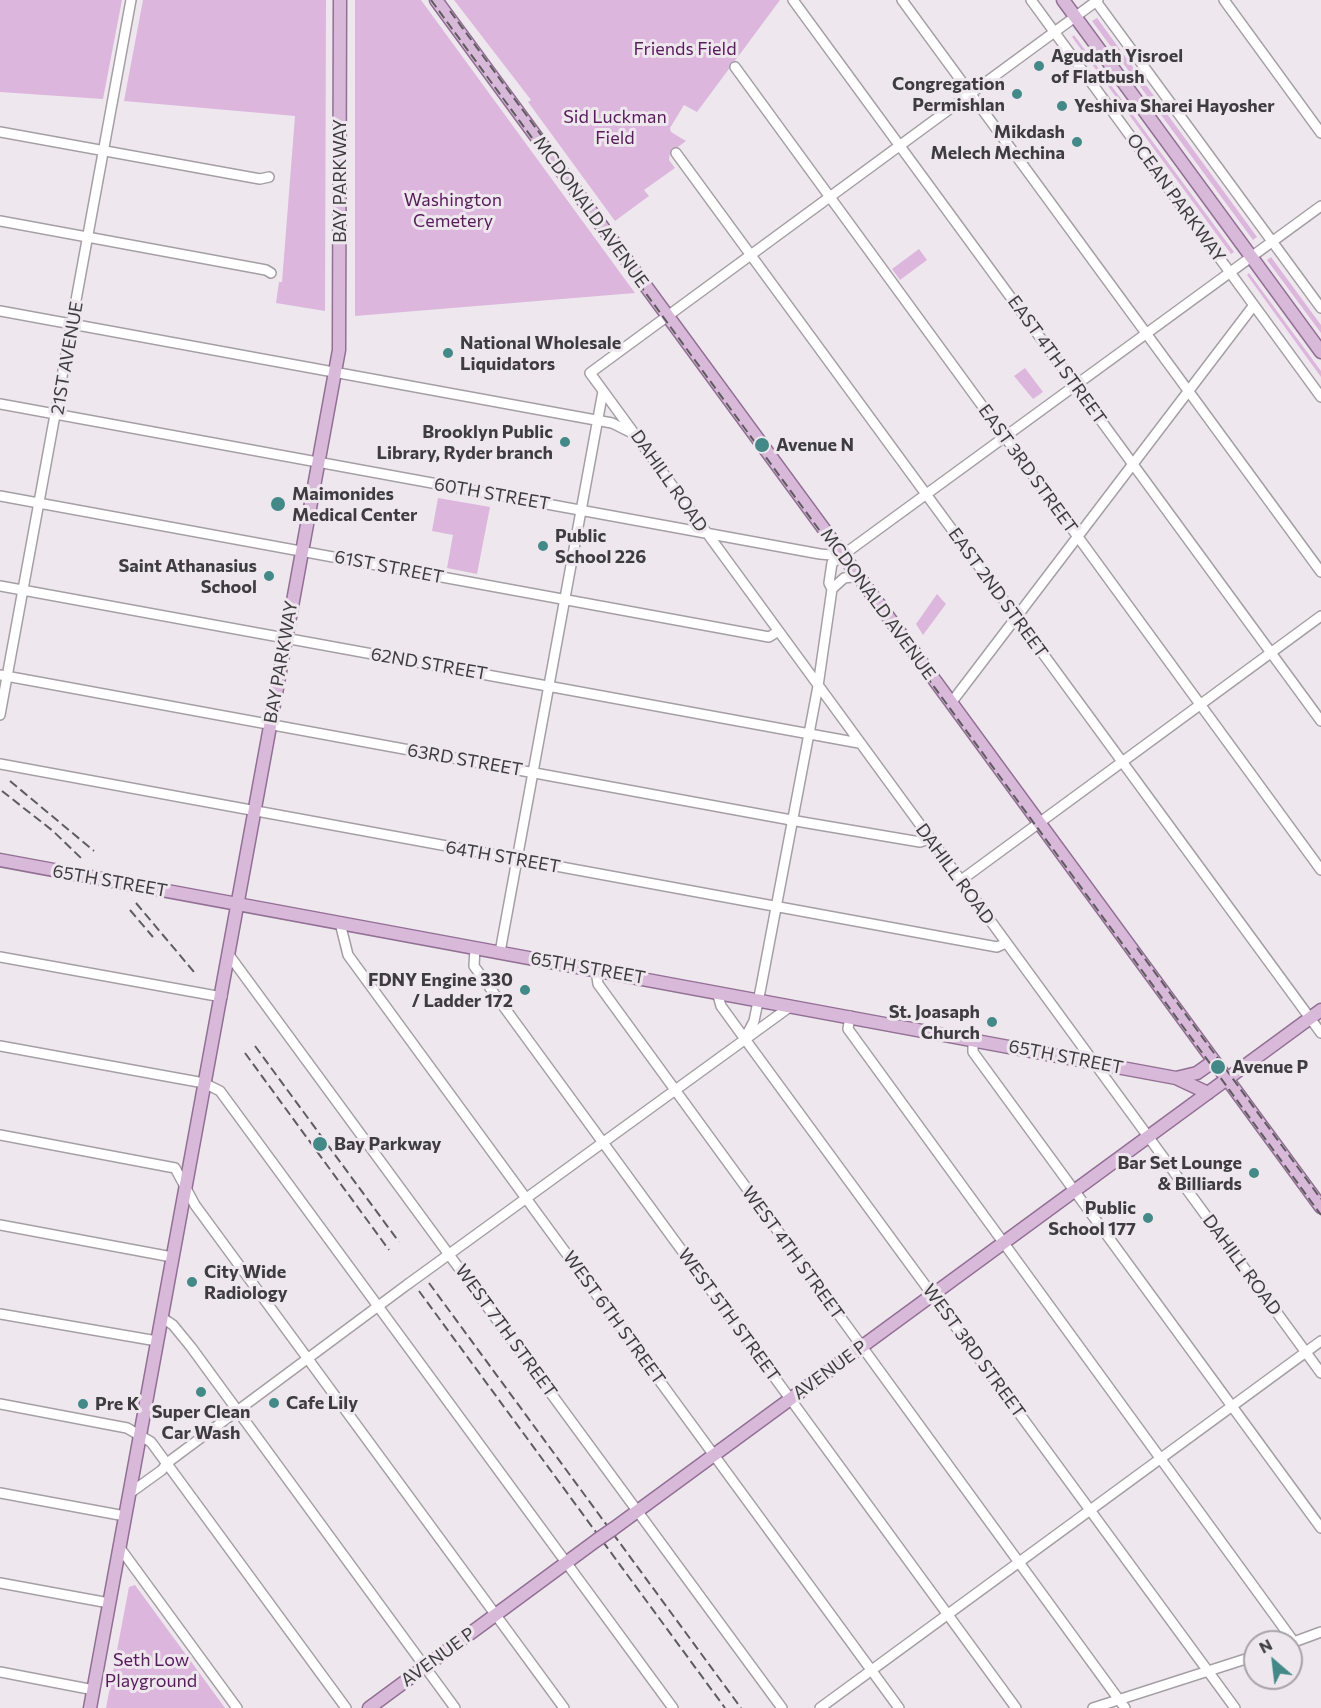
<!DOCTYPE html>
<style>
body{margin:0}
#map{position:relative;width:1321px;height:1708px;overflow:hidden;background:#eee8ee;font-family:Commissioner,sans-serif}
canvas{display:block}
.north{position:absolute;left:1243px;top:1630px;width:60px;height:60px;box-sizing:border-box;background:#eee8ee;border:2px solid #a8a3a8;border-radius:50%;rotate:332deg;font-size:16px;font-weight:700;line-height:24px;text-align:center;color:#3e3c3e}
.north::after{content:'';display:block;margin:auto;width:21px;height:27px;background:#428987;clip-path:polygon(50% 0,100% 100%,50% 72%,0 100%)}
</style>
<div id="map">
<canvas width="1321" height="1708"></canvas>
<div class="north">N</div>
</div>
<script>
const g = document.querySelector('canvas').getContext('2d');
g.lineJoin = 'round';
function fillPath(path, color) { g.fillStyle = color; g.fill(path, 'evenodd'); }
function stroke(path, color, width, dash) { g.strokeStyle = color; g.lineWidth = width; g.lineCap = dash ? 'butt' : 'round'; g.setLineDash(dash || []); g.stroke(path); }
function label(font, color, halo, rows, align = 'center') {
  g.font = font + ' Commissioner,sans-serif'; g.lineWidth = 6; g.setLineDash([]); g.textBaseline = 'middle'; g.strokeStyle = halo; g.fillStyle = color; for (const [text, x, y, turn = 0] of rows) {
    g.save(); g.translate(x, y); g.rotate((+turn || 0) * Math.PI / 180); g.textAlign = isNaN(turn) ? turn : align; if (halo) g.strokeText(text, 0, 0); g.fillText(text, 0, 0); g.restore();
  }
}
const green = new Path2D(`
 M 0,0 L 122,0 L 103,99 L 0,92 Z
 M 143,0 L 326,0 L 325,311 L 276,303 L 279,282 L 282,282 L 295,116 L 124,101 Z
 M 355,0 L 421,0 L 635,293 L 355,316 Z
 M 454,0 L 780,0 L 697,112 L 684,105 L 670,128 L 671,132 L 686,141 L 670,153 L 669,160 L 675,168 L 644,190 L 649,196 L 615,221 L 528,102 L 531,100 Z
 M 1097,18 L 1257,237 L 1253,240 L 1092,21 Z
 M 1074,35 L 1234,252 L 1231,254 L 1072,37 Z
 M 919,249 L 927,260 L 900,280 L 892,269 Z
 M 1271,257 L 1321,325 L 1321,333 L 1267,260 Z
 M 1249,273 L 1321,371 L 1321,377 L 1247,275 Z
 M 1025,368 L 1043,392 L 1033,399 L 1014,376 Z
 M 438,498 L 490,507 L 477,574 L 447,568 L 453,535 L 432,531 Z
 M 937,594 L 946,604 L 923,635 L 916,624 Z
 M 135,1585 L 225,1708 L 106,1708 L 129,1587 Z`);
const minor = new Path2D(`
 M 793,0 L 1321,721
 M 902,0 L 1321,572
 M 1031,0 L 1321,397
 M 1095,0 L 1321,308
 M 1098,0 L 590,373 L 1321,1373
 M 1224,0 L 1321,133
 M 735,67 L 1321,870
 M 0,132 L 260,179 L 269,177
 M 676,153 L 1321,1033
 M 0,221 L 266,270 L 271,273
 M 0,311 L 612,423 L 632,433
 M 0,404 L 820,554 L 842,556
 M 0,496 L 769,637 L 777,632
 M 0,586 L 859,743
 M 832,589 L 829,583 L 832,563 L 1321,206
 M 0,675 L 802,822 L 920,842 L 929,839
 M 951,703 L 1254,305
 M 0,715 L 131,0
 M 0,764 L 997,947 L 1006,943
 M 960,881 L 1321,616
 M 340,923 L 348,955 L 899,1708
 M 475,948 L 474,966 L 1016,1708
 M 500,952 L 603,391
 M 229,955 L 782,1708
 M 0,957 L 222,997
 M 596,970 L 598,984 L 1125,1708
 M 717,992 L 721,1006 L 750,1046 L 1235,1708
 M 850,1016 L 848,1029 L 1294,1642
 M 745,1038 L 754,1021 L 761,987 L 818,686 L 832,589 L 844,578 L 852,577 L 861,580
 M 973,1039 L 973,1052 L 1321,1528
 M 0,1046 L 204,1083 L 220,1091 L 673,1708
 M 0,1135 L 175,1168 L 195,1205 L 564,1708
 M 0,1225 L 172,1257
 M 426,1271 L 791,1006
 M 0,1314 L 157,1341
 M 161,1317 L 173,1325 L 191,1347 L 455,1708
 M 0,1404 L 127,1428 L 151,1442 L 346,1708
 M 0,1493 L 125,1516
 M 130,1493 L 162,1470 L 167,1463 L 408,1284
 M 120,1548 L 237,1708
 M 0,1583 L 109,1603
 M 1291,1643 L 1321,1632
 M 0,1672 L 94,1690
 M 820,1708 L 1321,1341
 M 1093,1708 L 1255,1656`);
const major = new Path2D(`
 M 436,0 L 1321,1207
 M 1063,0 L 1321,352
 M 0,860 L 1176,1078 L 1208,1093
 M 1176,1078 L 1197,1073 L 1214,1061
 M 613,1529 L 1321,1010
 M 90,1708 L 339,350 L 340,0
 M 369,1708 L 597,1540`);
const rail = new Path2D(`
 M 431,0 L 1321,1215
 M 450,11 L 566,169
 M 10,781 L 94,851
 M 2,791 L 53,831 L 81,858
 M 136,903 L 194,972
 M 130,910 L 153,937
 M 1137,948 L 1321,1199
 M 255,1046 L 399,1242
 M 245,1053 L 389,1250
 M 429,1283 L 741,1708
 M 419,1291 L 725,1708`);
const minorBridge = new Path2D(`
 M 408,1284 L 426,1271`);
const majorBridge = new Path2D(`
 M 597,1540 L 613,1529`);
const markers = [
 [1039,66,6,"#428987"],
 [1017,94,6,"#428987"],
 [1062,106,6,"#428987"],
 [1077,142,6,"#428987"],
 [448,353,6,"#428987"],
 [565,442,6,"#428987"],
 [762,445,8,"#428987"],
 [278,504,8,"#428987"],
 [543,546,6,"#428987"],
 [269,576,6,"#428987"],
 [525,990,6,"#428987"],
 [992,1022,6,"#428987"],
 [1218,1067,8,"#428987"],
 [320,1144,8,"#428987"],
 [1254,1173,6,"#428987"],
 [1148,1218,6,"#428987"],
 [192,1282,6,"#428987"],
 [201,1392,6,"#428987"],
 [274,1403,6,"#428987"],
 [83,1404,6,"#428987"]
];
const parkNames = [
 ["Friends Field",685,49],
 ["Sid Luckman",615,117],
 ["Field",615,138],
 ["Washington",453,200],
 ["Cemetery",453,221],
 ["Seth Low",151,1660],
 ["Playground",151,1681]
];
const poiNames = [
 ["Agudath Yisroel",1051,56],
 ["of Flatbush",1051,77],
 ["Congregation",1005,84,"right"],
 ["Permishlan",1005,105,"right"],
 ["Yeshiva Sharei Hayosher",1074,106],
 ["Mikdash",1065,132,"right"],
 ["Melech Mechina",1065,153,"right"],
 ["National Wholesale",460,343],
 ["Liquidators",460,364],
 ["Brooklyn Public",553,432,"right"],
 ["Library, Ryder branch",553,453,"right"],
 ["Avenue N",776,445],
 ["Maimonides",292,494],
 ["Medical Center",292,515],
 ["Public",555,536],
 ["School 226",555,557],
 ["Saint Athanasius",257,566,"right"],
 ["School",257,587,"right"],
 ["FDNY Engine 330",513,980,"right"],
 ["/ Ladder 172",513,1001,"right"],
 ["St. Joasaph",980,1012,"right"],
 ["Church",980,1033,"right"],
 ["Avenue P",1232,1067],
 ["Bay Parkway",334,1144],
 ["Bar Set Lounge",1242,1163,"right"],
 ["& Billiards",1242,1184,"right"],
 ["Public",1136,1208,"right"],
 ["School 177",1136,1229,"right"],
 ["City Wide",204,1272],
 ["Radiology",204,1293],
 ["Cafe Lily",286,1403],
 ["Pre K",95,1404],
 ["Super Clean",201,1412,"center"],
 ["Car Wash",201,1433,"center"]
];
const streetNames = [
 ["BAY PARKWAY",340,181,-90],
 ["OCEAN PARKWAY",1176,198,54],
 ["MCDONALD AVENUE",591,212,54],
 ["21ST AVENUE",67,358,-80],
 ["EAST 4TH STREET",1057,360,54],
 ["EAST 3RD STREET",1028,469,54],
 ["DAHILL ROAD",669,481,55],
 ["60TH STREET",492,494,10],
 ["61ST STREET",389,567,11],
 ["EAST 2ND STREET",998,593,54],
 ["MCDONALD AVENUE",878,604,54],
 ["BAY PARKWAY",281,662,-80],
 ["62ND STREET",429,664,10],
 ["63RD STREET",465,760,10],
 ["64TH STREET",503,857,10],
 ["DAHILL ROAD",955,874,54],
 ["65TH STREET",110,881,10],
 ["65TH STREET",588,968,10],
 ["65TH STREET",1066,1057,11],
 ["WEST 4TH STREET",793,1253,54],
 ["DAHILL ROAD",1242,1265,54],
 ["WEST 5TH STREET",729,1315,54],
 ["WEST 6TH STREET",614,1318,54],
 ["WEST 7TH STREET",506,1331,54],
 ["WEST 3RD STREET",974,1351,54],
 ["AVENUE P",830,1370,-36],
 ["AVENUE P",438,1657,-36]
];
fillPath(green, '#dcb6dd');
stroke(minor, '#a59fa5', 12);
stroke(major, '#926f94', 15);
stroke(minor, '#fff', 9);
stroke(major, '#d9b9da', 12);
stroke(rail, '#5e5c5e', 2, [9, 4.5]);
stroke(minorBridge, '#a59fa5', 12, []);
stroke(majorBridge, '#926f94', 15, []);
stroke(minorBridge, '#fff', 9);
stroke(majorBridge, '#d9b9da', 12);
for (const [x, y, r, color] of markers) { const dot = new Path2D(); dot.arc(x, y, r, 0, 2 * Math.PI); g.fillStyle = color; g.fill(dot); stroke(dot, '#eee8ee', 2); }
label('18px', '#571a5a', '#eee8ee', parkNames);
label('bold 18px', '#3e3c3e', '#eee8ee', poiNames, 'left');
label('18px', '#3e3c3e', '#eee8ee', streetNames);
</script>
